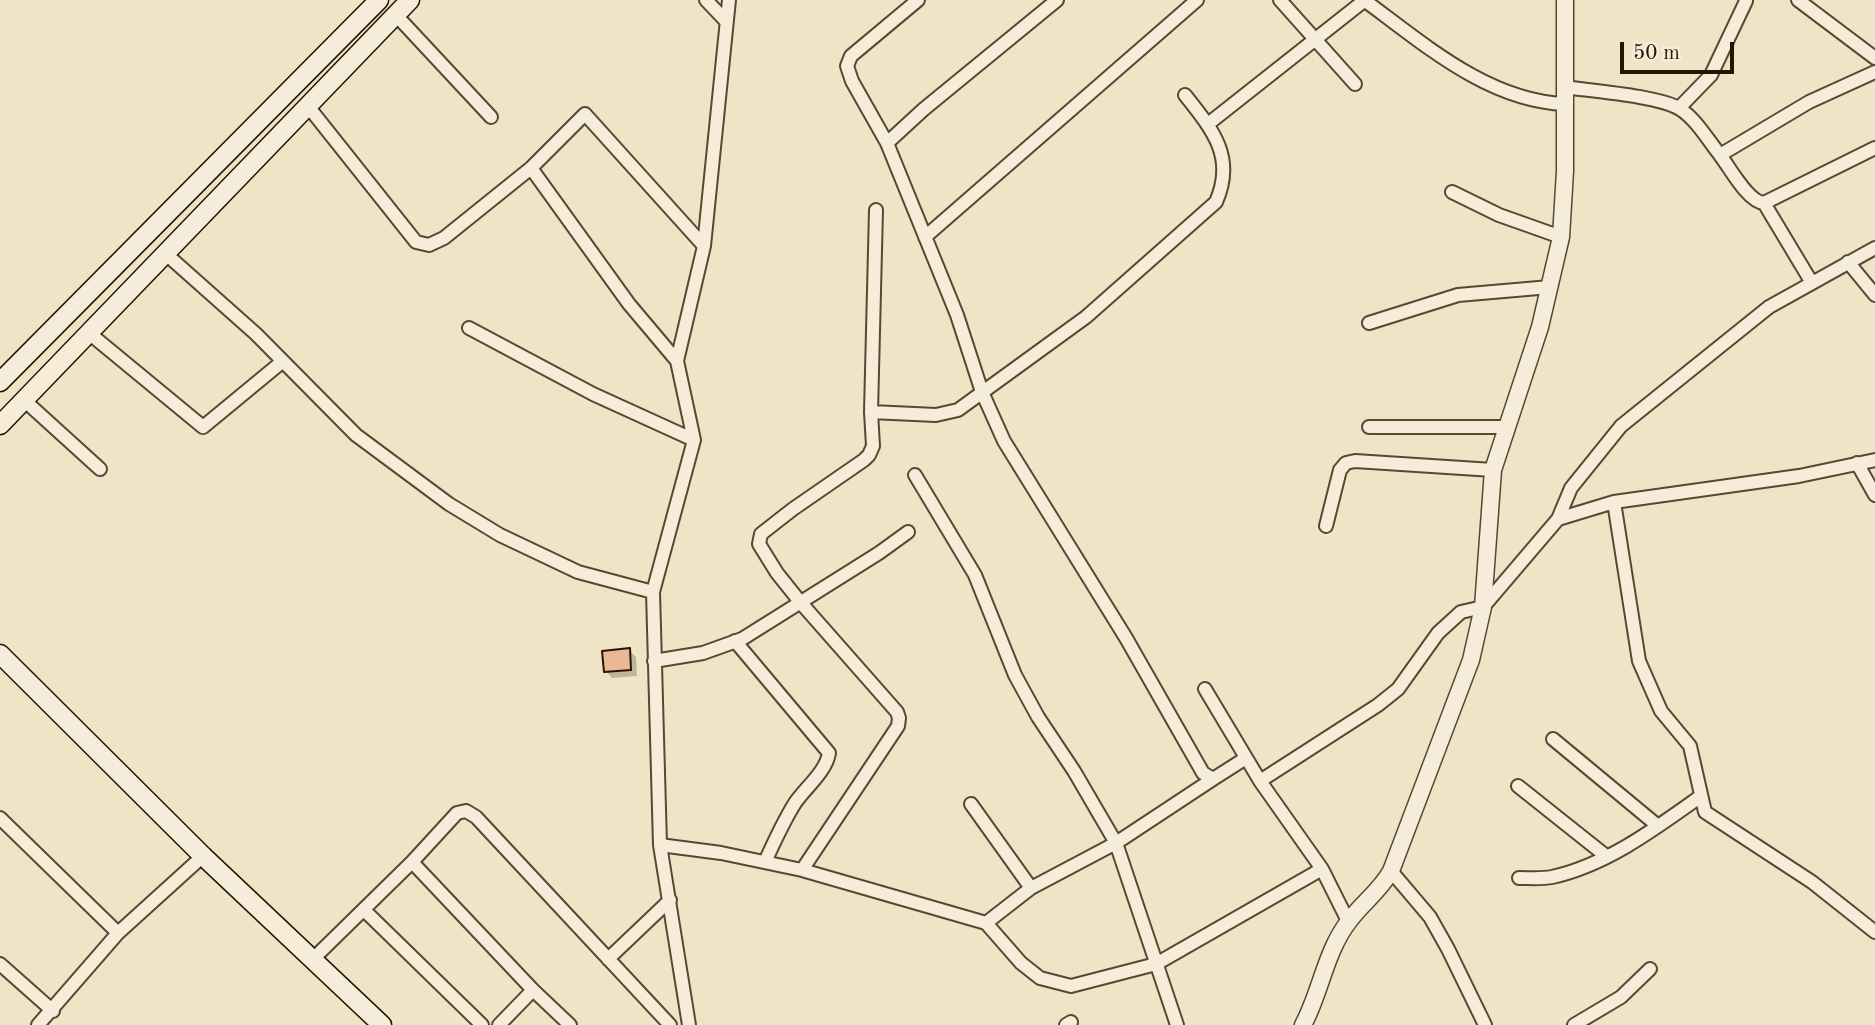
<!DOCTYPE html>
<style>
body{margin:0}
#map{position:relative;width:1875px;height:1025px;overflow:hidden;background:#efe4c5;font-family:"Old Standard TT",serif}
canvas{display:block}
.scale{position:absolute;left:1620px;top:42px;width:114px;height:32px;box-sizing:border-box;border:4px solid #281301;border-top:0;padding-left:9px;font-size:21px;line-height:24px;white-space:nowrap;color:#281301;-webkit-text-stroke:5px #f5edd9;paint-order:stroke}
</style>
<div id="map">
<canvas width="1875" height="1025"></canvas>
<div class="scale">50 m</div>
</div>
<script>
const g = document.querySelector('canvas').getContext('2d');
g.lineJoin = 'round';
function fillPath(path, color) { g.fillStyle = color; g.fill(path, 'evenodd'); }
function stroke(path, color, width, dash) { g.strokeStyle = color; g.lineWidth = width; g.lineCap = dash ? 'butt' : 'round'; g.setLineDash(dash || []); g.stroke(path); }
const shadow = new Path2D(`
 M 629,650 L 636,657 L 637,676 L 612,678 L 606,671 Z`);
const building = new Path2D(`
 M 630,648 L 631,670 L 604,672 L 602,651 Z`);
const minor = new Path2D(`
 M 706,0 L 726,21
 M 918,0 L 851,56 L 847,66 L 852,81 L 887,143 L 924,109 L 1057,0
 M 1280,0 L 1355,84
 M 1364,0 C 1424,44 1488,101 1565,104
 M 1798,0 L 1875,58
 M 395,14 L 491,117
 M 1875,72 L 1809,102 L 1720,155 C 1730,168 1748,202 1764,203 L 1875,148
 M 1565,87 C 1592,91 1660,96 1680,109 C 1696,119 1708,140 1720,155
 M 307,105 L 416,242 L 429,245 L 444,238 L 531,168 L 585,114 L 704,246
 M 1679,108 L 1711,75 L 1746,1
 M 1208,124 L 1365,0
 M 887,143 L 957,315 L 982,392 L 1004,441 L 1126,638 L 1203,773 L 1213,779 L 1246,758
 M 531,168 L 629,304 L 677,361
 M 1452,192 L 1499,215 L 1561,237
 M 1764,203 L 1812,283
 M 925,237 L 1197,0
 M 166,254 L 256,334 L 356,435 L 449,504 L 500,535 L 578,572 L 653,592
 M 1848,262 L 1875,295
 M 1369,323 L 1458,295 L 1550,287
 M 469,328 L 593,394 L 694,440
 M 89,333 L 203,427 L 283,361
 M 24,400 L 100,469
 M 871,412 L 936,415 L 958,410 L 1086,317 L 1216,202 C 1236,157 1212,129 1185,95
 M 1369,427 L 1506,427
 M 1857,463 L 1875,495
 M 915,475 L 975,575 L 1015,675 L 1038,717 L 1074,771 L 1116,843 L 1177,1025
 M 1614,502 L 1639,661 L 1661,711 L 1690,746 L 1705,812 L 1812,882 L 1875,932
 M 1558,519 L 1571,488 L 1621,426 L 1769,307 L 1875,248
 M 1326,526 L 1340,470 L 1346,463 L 1355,461 L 1493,470
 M 735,641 L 829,753 C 826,772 805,788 795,803 C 783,822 774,842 765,862
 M 654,661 L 703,653 L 742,639 L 879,553 L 908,532
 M 1205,689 L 1260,781 L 1322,869 L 1348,921
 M 1553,739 L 1658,826
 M 1260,781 L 1378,705 L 1398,689 L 1438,633 L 1461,612 L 1483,607 L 1558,519 L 1614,502 L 1799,476 L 1875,460
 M 1518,786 L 1606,856
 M 971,804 L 1031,888
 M 0,818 L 118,933
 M 660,845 L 721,853 L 802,870 L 986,923 L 1021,963 L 1040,978 L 1071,986 L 1156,964 L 1322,869
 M 412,862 L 533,990 L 570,1025
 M 802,870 L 898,726 L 899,718 L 897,712 L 801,603 L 777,573 L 759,544 L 761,534 L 793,509 L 864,460 L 869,455 L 873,446 L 871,412 L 876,210
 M 1391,871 L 1430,917 L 1448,949 L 1485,1025
 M 1519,878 C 1530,878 1542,879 1552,877 C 1607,865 1656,828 1701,796
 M 364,910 L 482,1025
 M 986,923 L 1031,888 L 1116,843 L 1213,779
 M 313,959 L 412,862 L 457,813 L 466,811 L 476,817 L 670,1025
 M 608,959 L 670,900
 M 0,964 L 53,1011
 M 38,1025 L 118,933 L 203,856
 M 499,1025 L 533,990
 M 689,1025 L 660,845 L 653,592 L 694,440 L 677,361 L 704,246 L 729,0
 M 1066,1025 L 1071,1022
 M 1574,1025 L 1621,997 L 1650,969`);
const tertiary = new Path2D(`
 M 1303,1025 C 1321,992 1325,952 1349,921 C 1362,903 1380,891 1391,871 L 1471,660 L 1483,607 L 1493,470 L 1540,327 L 1561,237 L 1565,171 L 1565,0`);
const secondary = new Path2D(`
 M 0,382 L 379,0
 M 0,425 L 410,0
 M 0,654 L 203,856 L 382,1025`);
fillPath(shadow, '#0003');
fillPath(building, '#e9b996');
stroke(building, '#281301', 2);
stroke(minor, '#5a4732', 16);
stroke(tertiary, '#5a4732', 19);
stroke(secondary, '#281301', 21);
stroke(minor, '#f5edd9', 12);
stroke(tertiary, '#f5edd9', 16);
stroke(secondary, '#f5edd9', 18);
</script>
